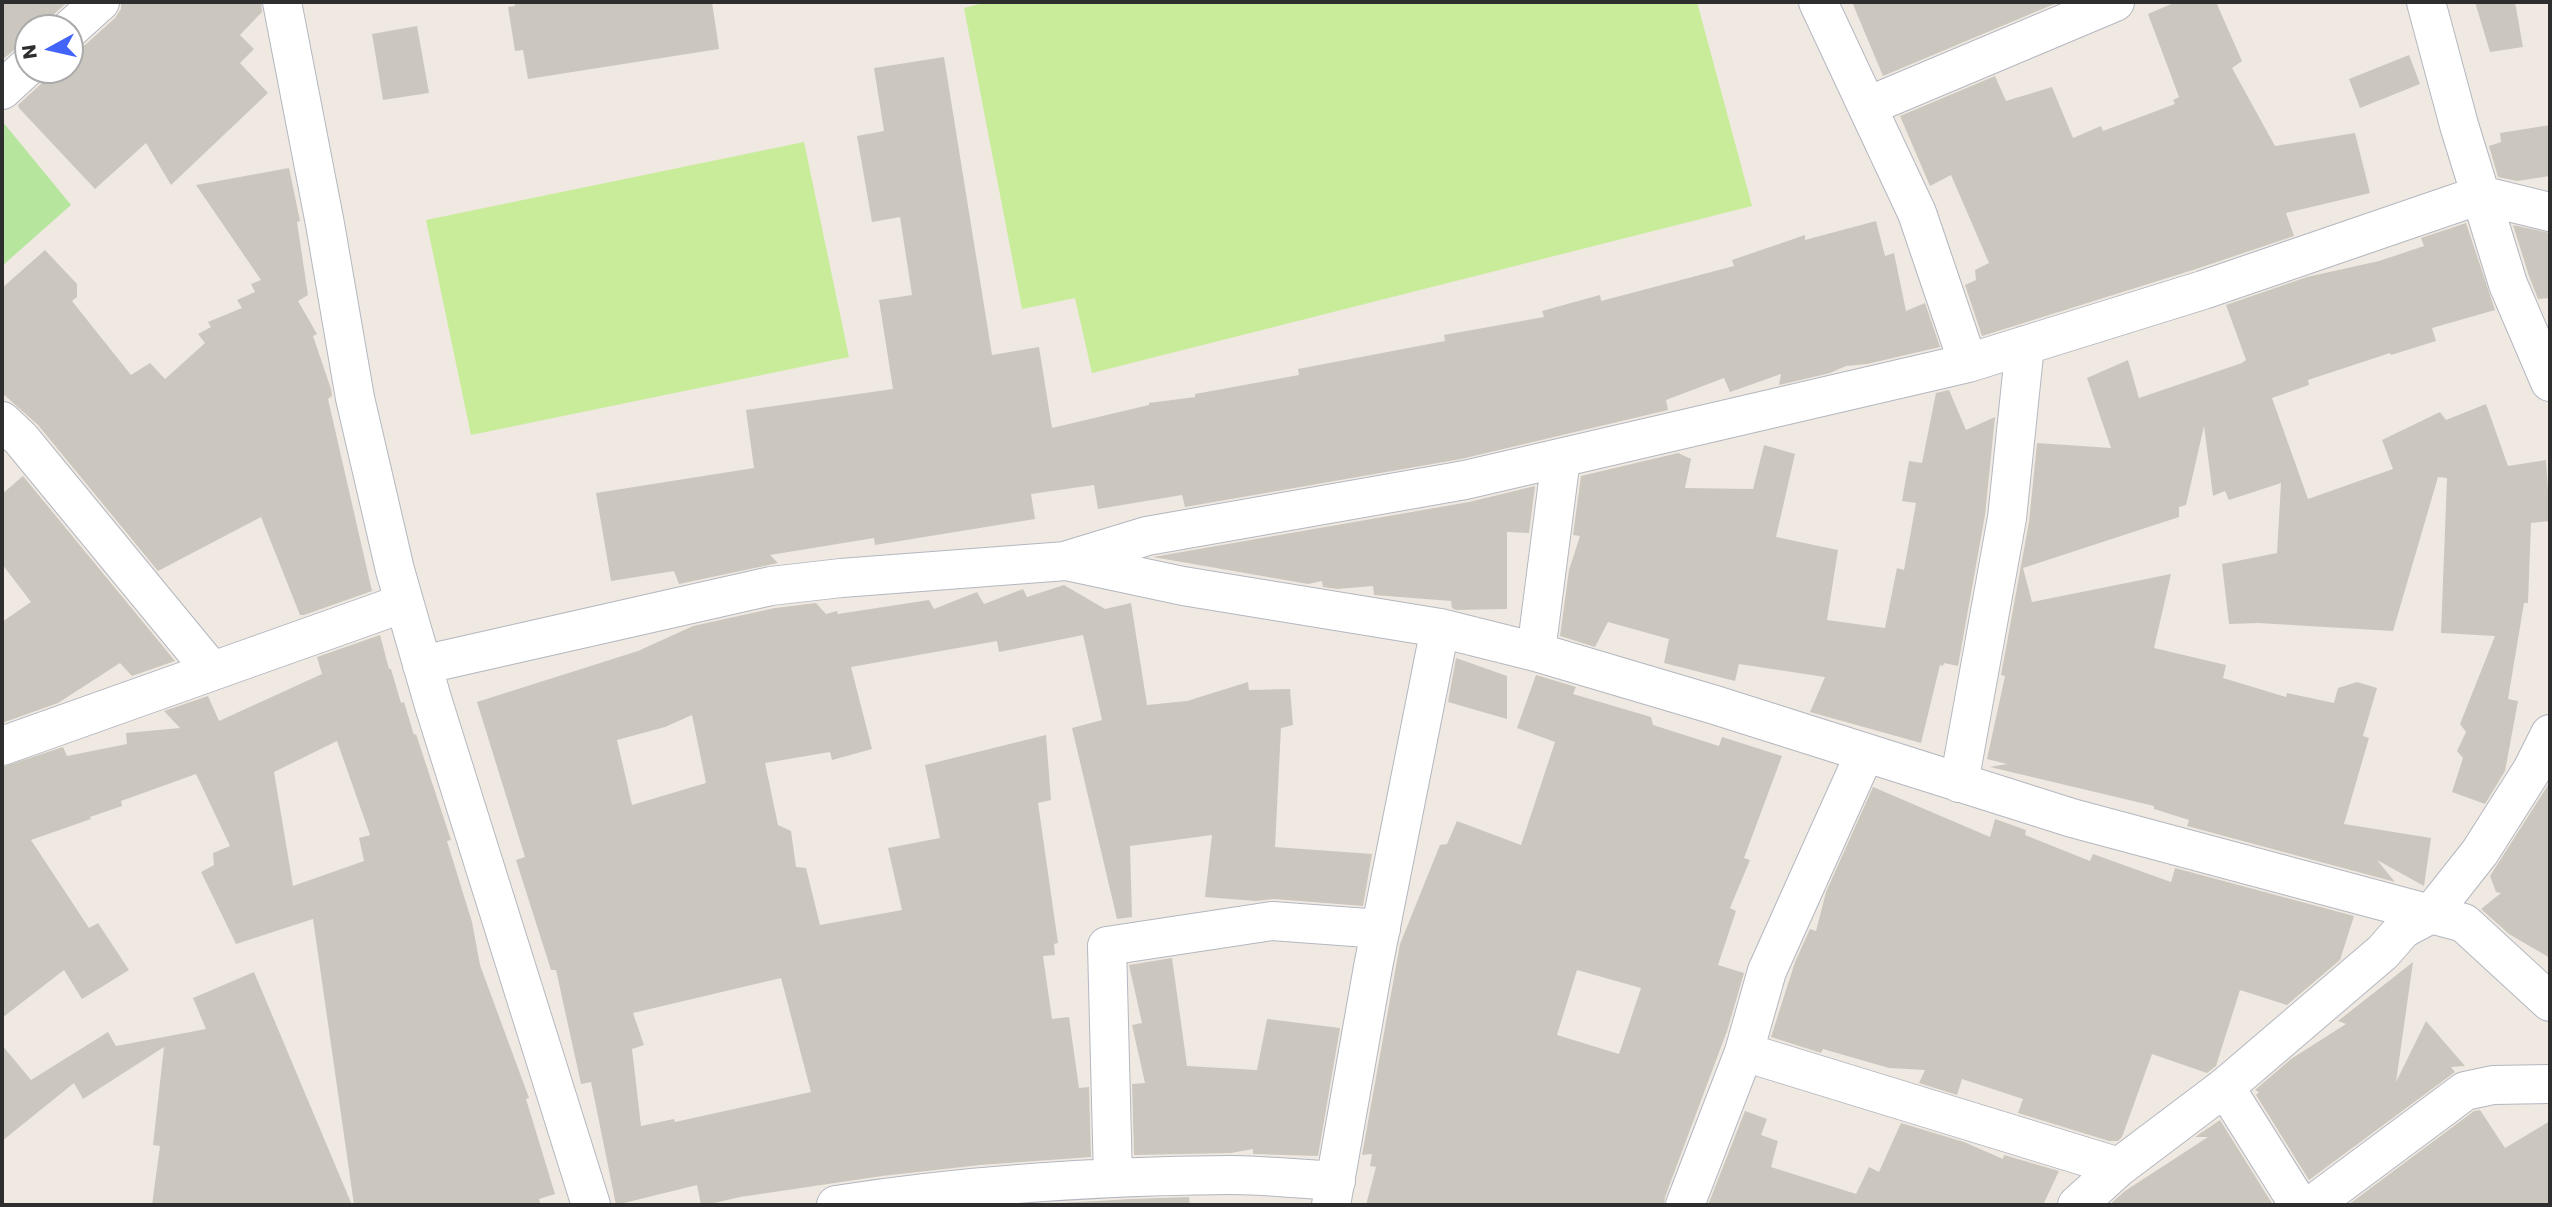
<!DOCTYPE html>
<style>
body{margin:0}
#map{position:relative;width:2552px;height:1207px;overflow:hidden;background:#efe9e1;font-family:Poppins,sans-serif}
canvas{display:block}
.frame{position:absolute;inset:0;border:4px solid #2e2e2e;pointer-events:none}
.north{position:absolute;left:14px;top:14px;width:70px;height:70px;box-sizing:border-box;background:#fff;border:2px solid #ababab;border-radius:50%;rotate:262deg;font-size:19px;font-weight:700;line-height:28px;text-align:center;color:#2e2e2e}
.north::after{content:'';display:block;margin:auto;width:24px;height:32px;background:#4264fb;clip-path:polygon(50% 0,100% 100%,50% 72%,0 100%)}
</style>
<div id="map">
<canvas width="2552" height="1207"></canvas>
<div class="frame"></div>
<div class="north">N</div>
</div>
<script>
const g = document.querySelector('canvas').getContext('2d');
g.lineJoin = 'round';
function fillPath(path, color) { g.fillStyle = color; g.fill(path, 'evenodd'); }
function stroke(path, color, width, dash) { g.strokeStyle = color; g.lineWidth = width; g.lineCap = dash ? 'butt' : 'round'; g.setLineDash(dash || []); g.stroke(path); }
const green = new Path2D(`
 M 2,121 L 71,205 L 2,266 Z`);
const pitch = new Path2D(`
 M 987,2 L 1697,2 L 1752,206 L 1092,373 L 1075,298 L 1022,309 L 964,8 Z
 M 804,142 L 849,357 L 471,435 L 426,220 Z`);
const building = new Path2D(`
 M 2,2 L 68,2 L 55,13 L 49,22 L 49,28 L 28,28 L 28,45 L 14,50 L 2,60 Z
 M 121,2 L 261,2 L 262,12 L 240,35 L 254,49 L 240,63 L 268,93 L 171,185 L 146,143 L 95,189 L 19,108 L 18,105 L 43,82 L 49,70 L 70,70 L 70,50 L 85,45 L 115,18 L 121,9 Z
 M 514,2 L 712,2 L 719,49 L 528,79 L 523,50 L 515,51 L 508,7 L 515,6 Z
 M 1852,2 L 2059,2 L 1883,76 Z
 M 2176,2 L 2216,2 L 2242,61 L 2232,68 L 2275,146 L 2355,133 L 2370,193 L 2286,213 L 2294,236 L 2196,269 L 1982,336 L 1965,285 L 1976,280 L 1975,270 L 1989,263 L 1951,175 L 1930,186 L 1900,116 L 1995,76 L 2006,101 L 2052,87 L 2073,138 L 2101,126 L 2103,131 L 2175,104 L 2173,100 L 2179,97 L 2148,14 Z
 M 2475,2 L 2515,2 L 2523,47 L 2490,52 Z
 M 417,26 L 429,93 L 383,100 L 372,34 Z
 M 2409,55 L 2420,84 L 2360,108 L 2349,79 Z
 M 944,57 L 992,355 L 1039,347 L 1052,428 L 1149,405 L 1149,403 L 1195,397 L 1195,394 L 1299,375 L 1298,369 L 1445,341 L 1444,335 L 1544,317 L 1542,311 L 1600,295 L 1601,301 L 1734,266 L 1732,260 L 1805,235 L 1805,240 L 1876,221 L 1885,256 L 1894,253 L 1906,311 L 1925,303 L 1940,347 L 1867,364 L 1846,366 L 1830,373 L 1779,385 L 1781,374 L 1730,392 L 1724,378 L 1666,400 L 1668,410 L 1461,459 L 1185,507 L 1182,495 L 1098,509 L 1094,485 L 1031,494 L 1035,519 L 875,545 L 874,538 L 770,555 L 778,563 L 679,584 L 674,571 L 611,581 L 596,493 L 754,468 L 746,410 L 893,389 L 879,300 L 912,295 L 900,217 L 872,222 L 857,136 L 884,131 L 874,68 Z
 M 2550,125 L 2550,176 L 2517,181 L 2498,177 L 2489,146 L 2501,142 L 2500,133 Z
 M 289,168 L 300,221 L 297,222 L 308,295 L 298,301 L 317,334 L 313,336 L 331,389 L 332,396 L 328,399 L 372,591 L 304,615 L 300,615 L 261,517 L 158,571 L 38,425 L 2,393 L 2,288 L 45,250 L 77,284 L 77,297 L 72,301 L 131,375 L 150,363 L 165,379 L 205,343 L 198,334 L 211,327 L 208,322 L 242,308 L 237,300 L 255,292 L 251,284 L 261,280 L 196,185 Z
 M 2466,223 L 2495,310 L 2432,328 L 2436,341 L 2391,355 L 2390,353 L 2308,380 L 2309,385 L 2272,398 L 2308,499 L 2393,469 L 2382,440 L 2440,412 L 2446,420 L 2486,404 L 2508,466 L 2546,460 L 2550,521 L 2531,523 L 2528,603 L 2524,603 L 2508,699 L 2518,701 L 2505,771 L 2485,804 L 2452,792 L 2463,758 L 2457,751 L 2466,732 L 2460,724 L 2495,636 L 2441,633 L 2447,478 L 2438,477 L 2393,631 L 2258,623 L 2229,624 L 2222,564 L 2277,553 L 2281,483 L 2229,500 L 2225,491 L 2213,496 L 2204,426 L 2186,505 L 2179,507 L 2179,517 L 2023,568 L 2032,602 L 2171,574 L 2154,648 L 2226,665 L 2223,678 L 2286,697 L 2287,693 L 2334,703 L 2338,688 L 2357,682 L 2377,688 L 2363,736 L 2369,738 L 2344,824 L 2431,838 L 2424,886 L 2377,860 L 2395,882 L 2187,826 L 2189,820 L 2154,809 L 2154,806 L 1990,767 L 2007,764 L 1987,759 L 2005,676 L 2001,675 L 2029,522 L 2037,443 L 2111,448 L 2087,378 L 2128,360 L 2139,398 L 2242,363 L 2246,360 L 2226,305 L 2307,277 L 2379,261 L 2424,246 L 2421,238 Z
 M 2513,225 L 2550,233 L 2550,298 L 2538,299 L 2529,276 Z
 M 1949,390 L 1966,430 L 1995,417 L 1985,515 L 1958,666 L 1944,663 L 1943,666 L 1940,665 L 1921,743 L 1810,712 L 1825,677 L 1739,664 L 1735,681 L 1664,663 L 1669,639 L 1608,622 L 1595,647 L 1560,636 L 1569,570 L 1580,536 L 1573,535 L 1581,476 L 1678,453 L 1691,459 L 1685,488 L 1753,489 L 1764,445 L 1795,454 L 1776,537 L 1838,550 L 1827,620 L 1885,628 L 1897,568 L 1904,570 L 1916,503 L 1902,501 L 1909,461 L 1922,463 L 1936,393 Z
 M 23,476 L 175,661 L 132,676 L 120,663 L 58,703 L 2,723 L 2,622 L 31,602 L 2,564 L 2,494 Z
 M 1535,486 L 1529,533 L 1507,532 L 1507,609 L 1456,610 L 1452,608 L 1451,601 L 1374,595 L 1373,586 L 1337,589 L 1323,587 L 1322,581 L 1308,584 L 1153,557 L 1469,502 Z
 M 1064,585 L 1105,609 L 1131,603 L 1147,705 L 1187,701 L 1248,682 L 1249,690 L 1290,689 L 1293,725 L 1281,728 L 1275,847 L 1372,854 L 1363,906 L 1274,899 L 1256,901 L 1205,897 L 1212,835 L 1130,846 L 1132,917 L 1117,919 L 1072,728 L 1102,720 L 1083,635 L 999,652 L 997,641 L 851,667 L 872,749 L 832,760 L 830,752 L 765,763 L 778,825 L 791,831 L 796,867 L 806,868 L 820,925 L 902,910 L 888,848 L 940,838 L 925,765 L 1046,735 L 1051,800 L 1038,803 L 1058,943 L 1054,944 L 1055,955 L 1043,956 L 1052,1019 L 1069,1017 L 1079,1088 L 1089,1087 L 1091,1157 L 980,1165 L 882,1176 L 740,1197 L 706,1205 L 701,1205 L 697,1185 L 616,1205 L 591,1082 L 581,1084 L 556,970 L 551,970 L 516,860 L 525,857 L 477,702 L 638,651 L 693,626 L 775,608 L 816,603 L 826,614 L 837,611 L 838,614 L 929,600 L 934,609 L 977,592 L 984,604 L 1023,589 L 1027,597 ZM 692,715 L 706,783 L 632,805 L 617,740 L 665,727 ZM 781,978 L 811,1092 L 675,1122 L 674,1119 L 641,1126 L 632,1049 L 644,1045 L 633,1013 Z
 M 380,635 L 389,669 L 391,669 L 401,703 L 404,702 L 414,735 L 416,734 L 451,840 L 447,841 L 472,922 L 480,965 L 529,1098 L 526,1099 L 555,1194 L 539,1199 L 541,1205 L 354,1205 L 313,919 L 236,944 L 201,872 L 214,865 L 213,853 L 230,846 L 196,774 L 121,801 L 122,806 L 90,817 L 91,819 L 31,840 L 89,928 L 98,923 L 129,970 L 82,999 L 64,970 L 2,1018 L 2,767 L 63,747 L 67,756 L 127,744 L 126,733 L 180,728 L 164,711 L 208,696 L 219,721 L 322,674 L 317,657 ZM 337,741 L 370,835 L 359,838 L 364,861 L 293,886 L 274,772 Z
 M 1456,658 L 1507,676 L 1507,719 L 1448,702 Z
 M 1536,675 L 1576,687 L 1573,694 L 1651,717 L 1653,725 L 1719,746 L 1722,737 L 1782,756 L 1744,858 L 1750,860 L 1730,908 L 1736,911 L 1718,965 L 1744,973 L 1727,1031 L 1665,1197 L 1664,1205 L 1366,1205 L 1376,1167 L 1370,1166 L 1372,1154 L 1362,1155 L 1400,944 L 1440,845 L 1447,844 L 1457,821 L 1521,845 L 1555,742 L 1517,728 ZM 1577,970 L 1641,988 L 1619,1054 L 1557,1035 Z
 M 2550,782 L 2550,958 L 2509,934 L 2481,909 L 2501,893 L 2496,892 L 2490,876 Z
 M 1873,787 L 1990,837 L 1995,819 L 2026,830 L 2025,835 L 2090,861 L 2093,854 L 2171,882 L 2175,868 L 2354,916 L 2340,960 L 2287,1005 L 2240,990 L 2216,1066 L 2207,1073 L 2152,1054 L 2122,1137 L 2118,1141 L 2109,1141 L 2018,1113 L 2023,1099 L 1962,1079 L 1957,1095 L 1919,1083 L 1925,1070 L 1889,1068 L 1823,1049 L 1821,1053 L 1771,1037 L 1795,962 L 1810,929 L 1816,931 L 1826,892 Z
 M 1172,958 L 1187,1066 L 1257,1070 L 1267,1019 L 1340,1028 L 1318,1156 L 1253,1154 L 1253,1149 L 1231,1153 L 1134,1155 L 1132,1084 L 1145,1083 L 1132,1025 L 1142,1023 L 1129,965 Z
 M 2413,962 L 2396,1082 L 2426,1021 L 2465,1066 L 2451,1067 L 2455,1072 L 2309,1180 L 2256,1095 L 2259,1092 L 2255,1090 L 2291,1059 L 2346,1024 L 2338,1021 Z
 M 254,972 L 352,1205 L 152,1205 L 160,1146 L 153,1145 L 164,1047 L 83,1099 L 74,1083 L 2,1141 L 2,1045 L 31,1080 L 108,1032 L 116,1046 L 206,1029 L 193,998 Z
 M 2480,1110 L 2505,1148 L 2550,1121 L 2550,1205 L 2348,1205 L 2474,1111 Z
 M 1745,1111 L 1767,1119 L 1761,1135 L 1778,1141 L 1771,1167 L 1856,1194 L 1869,1167 L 1879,1172 L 1901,1123 L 1964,1142 L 2003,1159 L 2004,1155 L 2059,1171 L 2043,1205 L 1708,1205 Z
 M 2220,1120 L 2273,1205 L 2109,1205 L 2125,1191 L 2208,1137 L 2195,1137 Z
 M 1189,1197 L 1190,1205 L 1027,1205 L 1131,1199 Z`);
const minor = new Path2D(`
 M 282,2 L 325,224 L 355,398 L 395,570 L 433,702 L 591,1205
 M 1818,2 L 1917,213 L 1968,363
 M 2426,2 L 2459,125 L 2508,284 L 2550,382
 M 70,29 L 100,2
 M 2,90 L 28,66
 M 1868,106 L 2115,2
 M 2,421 L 21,439 L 212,671
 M 1068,560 L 1147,536 L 1465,480 L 1968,363 L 2203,290 L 2480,195 L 2550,212
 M 1536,652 L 1561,458
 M 422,665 L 771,586 L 841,578 L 1066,561 L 1183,586 L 1440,628 L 1536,652 L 1715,705 L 2072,818 L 2464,923 L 2550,1002
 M 2,746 L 404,603
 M 1959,783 L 2007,518 L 2025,345
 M 1744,1052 L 2119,1167
 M 2225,1087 L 2299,1205
 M 1113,1178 L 1107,946 L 1272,921 L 1381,929
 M 836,1205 C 965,1185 1098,1176 1229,1175 C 1264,1175 1300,1179 1336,1181
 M 1331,1205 L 1373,967 L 1440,628
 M 1685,1205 L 1744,1052 L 1767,971 L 1865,753
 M 2077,1205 L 2119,1167 L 2225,1087 L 2383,952 L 2403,929 L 2431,914 L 2480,852 L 2532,770 L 2550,734
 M 2312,1205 L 2465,1091 L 2493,1085 L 2550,1084`);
fillPath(green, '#b6e59e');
fillPath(pitch, '#c9ec9a');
fillPath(building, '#cbc7bf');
stroke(minor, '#b4b7c1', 40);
stroke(minor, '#fff', 38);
</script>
